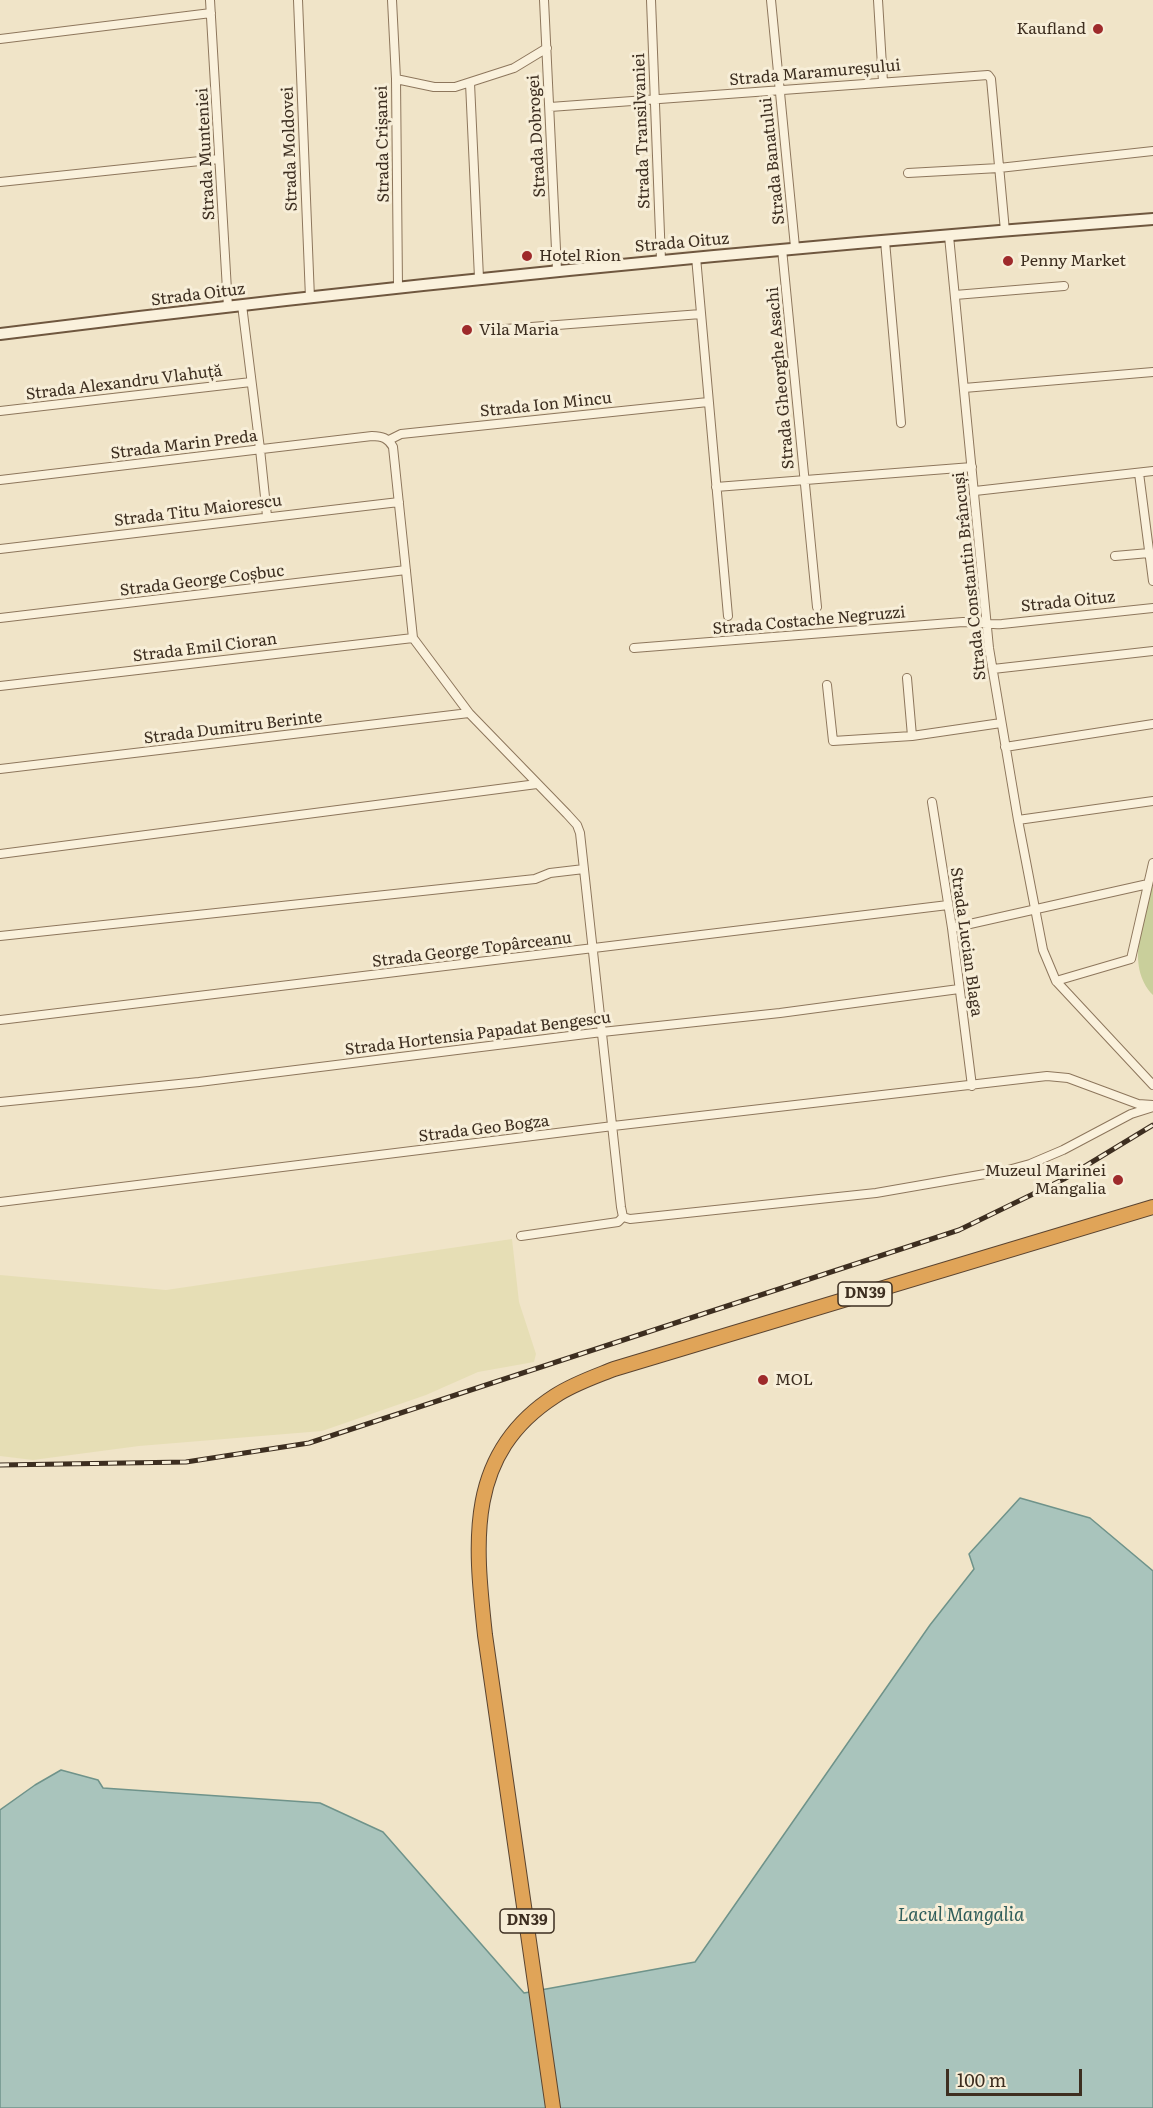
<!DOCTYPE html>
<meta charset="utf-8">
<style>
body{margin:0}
#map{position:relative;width:1153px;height:2108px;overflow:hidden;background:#f0e4c8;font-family:Literata,serif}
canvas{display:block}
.scale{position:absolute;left:946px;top:2069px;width:136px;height:27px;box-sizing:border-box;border:3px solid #3d2e20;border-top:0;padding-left:8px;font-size:18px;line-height:21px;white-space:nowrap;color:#3d2e20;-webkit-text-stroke:4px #f7eed8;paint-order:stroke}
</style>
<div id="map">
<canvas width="1153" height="2108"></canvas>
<div class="scale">100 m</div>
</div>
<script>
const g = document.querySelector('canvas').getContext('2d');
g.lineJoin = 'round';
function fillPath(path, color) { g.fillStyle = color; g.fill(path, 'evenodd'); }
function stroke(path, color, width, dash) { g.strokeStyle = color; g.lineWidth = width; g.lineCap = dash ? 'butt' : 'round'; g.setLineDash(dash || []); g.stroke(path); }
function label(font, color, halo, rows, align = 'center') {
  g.font = font + ' Literata,serif'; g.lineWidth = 6; g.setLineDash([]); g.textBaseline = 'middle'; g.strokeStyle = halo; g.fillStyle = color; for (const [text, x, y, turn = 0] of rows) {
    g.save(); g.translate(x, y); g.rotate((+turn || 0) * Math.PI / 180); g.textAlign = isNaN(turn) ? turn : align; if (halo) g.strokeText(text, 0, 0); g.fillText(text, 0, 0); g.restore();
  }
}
const farmland = new Path2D(`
 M 512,1239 L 519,1302 L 536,1354 L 534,1362 L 478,1372 L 426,1395 L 322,1431 L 139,1446 L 33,1460 L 0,1456 L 0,1275 L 166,1290 Z`);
const green = new Path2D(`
 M 1153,883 L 1153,995 C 1124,965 1145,919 1153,883 Z`);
const water = new Path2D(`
 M 1020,1498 L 1090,1518 L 1153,1571 L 1153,2108 L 0,2108 L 0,1810 L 35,1785 L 61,1770 L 98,1780 L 103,1788 L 320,1803 L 383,1832 L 524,1993 L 695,1962 L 930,1625 L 974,1569 L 969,1554 Z`);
const street = new Path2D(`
 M 210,0 L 228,307
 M 298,0 L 310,298
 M 392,0 L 396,79 L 398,287
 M 544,0 L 557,270
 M 651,0 L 661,260
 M 771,0 L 795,247
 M 878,0 L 883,82
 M 0,39 L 211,13
 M 396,79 L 434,87 L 455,87 L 514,68 L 547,48
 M 470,83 L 479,278
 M 550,107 L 988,75 L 991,79 L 1005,231
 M 908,173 L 999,168 L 1153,151
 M 0,182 L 219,159
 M 949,236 L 989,648 L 1018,820 L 1043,950 L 1056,981 L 1153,1085
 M 885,241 L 901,423
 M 782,249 L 817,607
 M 696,257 L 728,616
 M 955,295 L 1064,286
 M 242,305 L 260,449 L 267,516
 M 492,330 L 701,314
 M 964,388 L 1153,372
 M 0,411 L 251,382
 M 389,440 L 401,434 L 708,402
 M 1139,473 L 1153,581
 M 0,480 L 372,436 C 382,436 388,438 393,447 L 413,638 L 469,713 L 567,814 L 577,825 L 580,833 L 621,1207 L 623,1217 L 630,1219 L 876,1193 L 1008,1170 L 1030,1164 L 1063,1150 L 1131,1114 L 1153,1107
 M 716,487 L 972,467
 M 975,491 L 1153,471
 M 0,549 L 399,502
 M 1115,556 L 1149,553
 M 0,618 L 406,570
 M 634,648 L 963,622 C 977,622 988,625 1002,624 L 1153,608
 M 993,669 L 1153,651
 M 907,678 L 912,736
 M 827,685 L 833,741 L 912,736 L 1001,723
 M 0,686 L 413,638
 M 1005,747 L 1153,724
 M 0,769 L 469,713
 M 932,802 L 952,928 L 972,1086
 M 1018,820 L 1153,801
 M 0,854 L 537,784
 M 952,928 L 1148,884
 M 0,936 L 535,879 L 550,873 L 584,869
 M 1056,981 L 1131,959 L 1153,863
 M 0,1020 L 948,905
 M 0,1102 L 199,1082 L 602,1032 L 780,1013 L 959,989
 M 0,1202 L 613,1126 L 1047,1076 L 1068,1078 L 1138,1104 L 1153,1105
 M 521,1236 L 618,1222 L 623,1217`);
const secondary = new Path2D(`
 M 0,334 C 383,286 768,248 1153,219`);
const highway = new Path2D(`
 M 553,2108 L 485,1635 C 475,1542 465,1454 555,1396 C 573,1384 594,1377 614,1369 L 1153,1207`);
const rail = new Path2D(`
 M 0,1465 L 186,1462 L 309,1443 L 959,1230 L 1064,1179 L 1153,1125`);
const markers = [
 [1098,29,6,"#9e2a2b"],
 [527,256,6,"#9e2a2b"],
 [1008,261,6,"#9e2a2b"],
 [467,330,6,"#9e2a2b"],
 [1118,1180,6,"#9e2a2b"],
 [763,1380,6,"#9e2a2b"]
];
const shields = [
 [865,1294,54],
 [527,1921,54]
];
const shieldNames = [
 ["DN39",865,1294],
 ["DN39",527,1921]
];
const poiNames = [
 ["Kaufland",1086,29,"right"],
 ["Hotel Rion",539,256],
 ["Penny Market",1020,261],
 ["Vila Maria",479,330],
 ["Muzeul Marinei",1106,1171,"right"],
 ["Mangalia",1106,1189,"right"],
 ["MOL",775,1380]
];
const streetNames = [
 ["Strada Maramureșului",815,73,-5],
 ["Strada Transilvaniei",642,131,-92],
 ["Strada Dobrogei",537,136,-93],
 ["Strada Crișanei",383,144,-91],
 ["Strada Moldovei",290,149,-92],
 ["Strada Munteniei",206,154,-93],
 ["Strada Banatului",773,161,-96],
 ["Strada Oituz",682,243,-5],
 ["Strada Oituz",198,295,-7],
 ["Strada Gheorghe Asachi",781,378,-95],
 ["Strada Alexandru Vlahuță",124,383,-7],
 ["Strada Ion Mincu",546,405,-6],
 ["Strada Marin Preda",184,445,-7],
 ["Strada Titu Maiorescu",198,511,-7],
 ["Strada Constantin Brâncuși",970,576,-96],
 ["Strada George Coșbuc",202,581,-7],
 ["Strada Oituz",1068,602,-6],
 ["Strada Costache Negruzzi",809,621,-5],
 ["Strada Emil Cioran",205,648,-7],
 ["Strada Dumitru Berinte",233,728,-7],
 ["Strada Lucian Blaga",966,942,82],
 ["Strada George Topârceanu",472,950,-7],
 ["Strada Hortensia Papadat Bengescu",478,1034,-7],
 ["Strada Geo Bogza",484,1129,-7]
];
const waterNames = [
 ["Lacul Mangalia",961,1916]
];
fillPath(farmland, '#e6deb5');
fillPath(green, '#c9cf9b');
fillPath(water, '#a9c4bc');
stroke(water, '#6f938a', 1.5);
stroke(street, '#8d765c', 10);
stroke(secondary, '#6f573f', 14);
stroke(highway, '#5b4430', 16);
stroke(street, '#faf1dc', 8);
stroke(secondary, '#faf1dc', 10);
stroke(highway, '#e0a458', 14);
stroke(rail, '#3d2e20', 5);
stroke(rail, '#f7eed8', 3, [9]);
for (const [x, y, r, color] of markers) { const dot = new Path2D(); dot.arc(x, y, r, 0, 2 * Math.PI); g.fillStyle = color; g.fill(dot); stroke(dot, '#f7eed8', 2); }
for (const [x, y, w] of shields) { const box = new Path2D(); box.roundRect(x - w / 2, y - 12, w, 24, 4.5); g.fillStyle = '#f7eed8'; g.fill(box); stroke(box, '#3d2e20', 1.5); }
label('bold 15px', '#3d2e20', null, shieldNames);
label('16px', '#3d2e20', '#f7eed8', poiNames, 'left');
label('16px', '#3d2e20', '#f7eed8', streetNames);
label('italic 18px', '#2f5d5a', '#f7eed8', waterNames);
</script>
